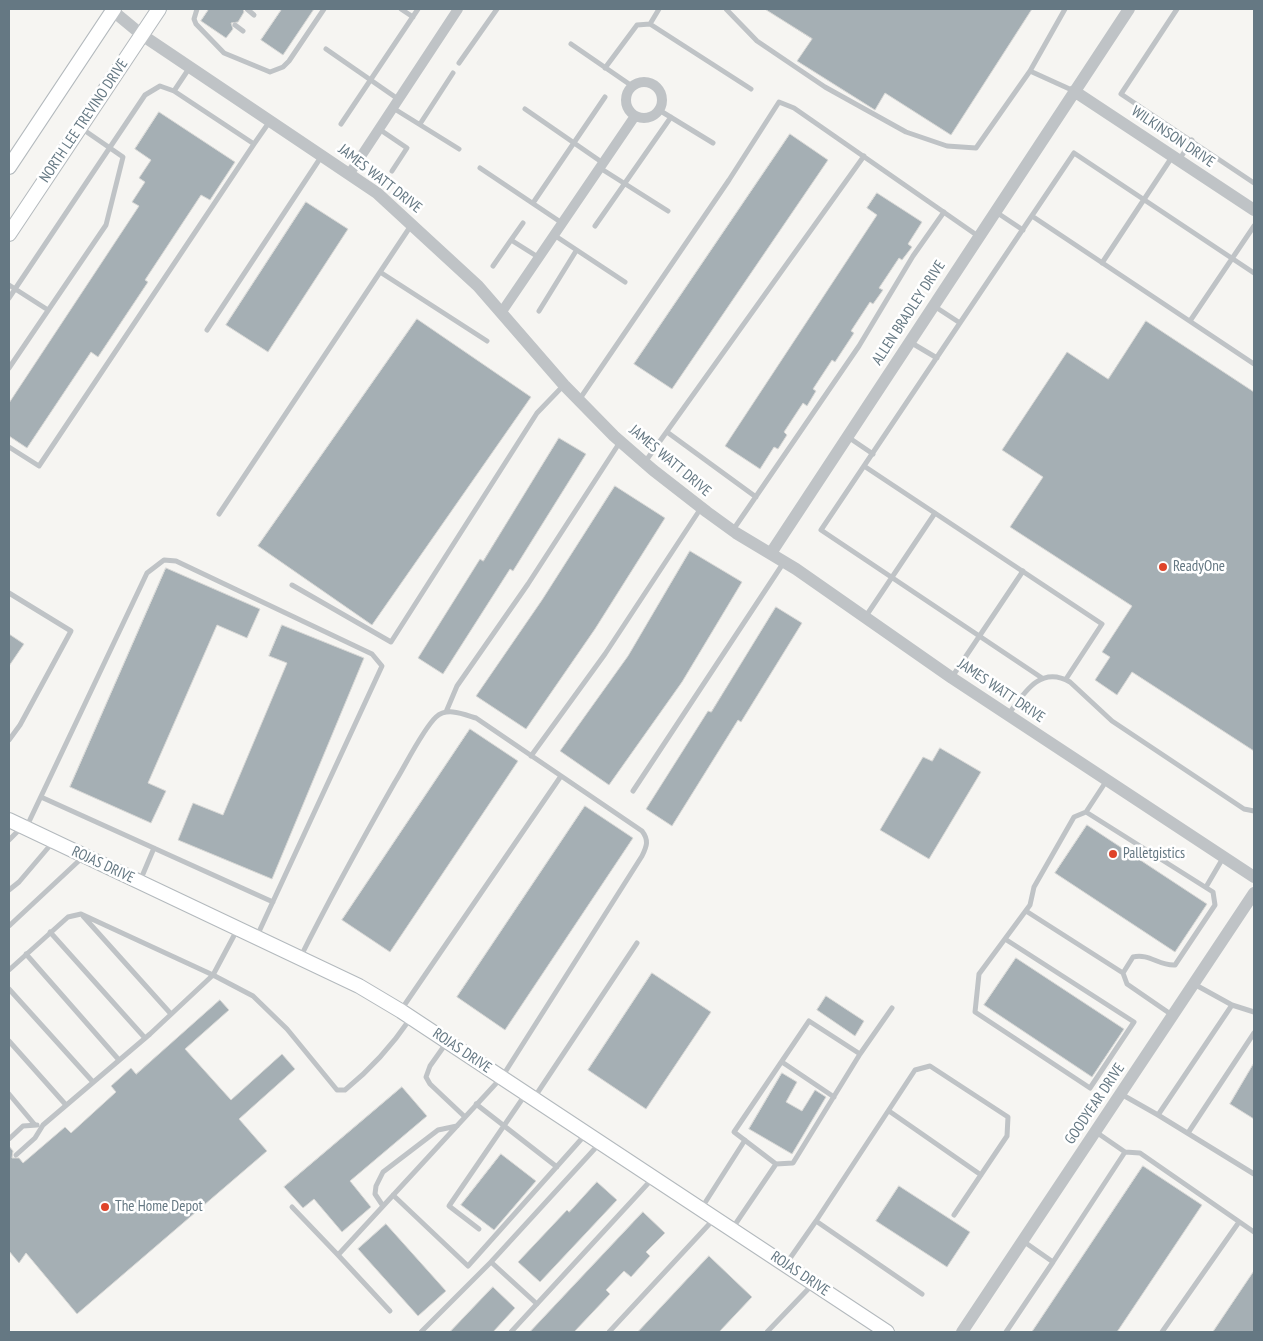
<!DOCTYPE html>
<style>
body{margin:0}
#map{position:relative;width:1263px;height:1341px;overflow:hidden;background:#f6f5f2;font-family:"PT Sans Narrow",sans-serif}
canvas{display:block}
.frame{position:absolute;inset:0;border:10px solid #657883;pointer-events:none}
</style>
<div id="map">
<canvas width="1263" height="1341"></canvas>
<div class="frame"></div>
</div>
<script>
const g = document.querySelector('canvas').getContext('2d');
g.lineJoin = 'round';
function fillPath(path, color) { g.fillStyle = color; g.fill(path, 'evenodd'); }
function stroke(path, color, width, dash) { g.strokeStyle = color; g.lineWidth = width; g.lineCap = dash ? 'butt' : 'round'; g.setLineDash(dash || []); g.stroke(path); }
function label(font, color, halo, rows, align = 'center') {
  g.font = font + ' "PT Sans Narrow",sans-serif'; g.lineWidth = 5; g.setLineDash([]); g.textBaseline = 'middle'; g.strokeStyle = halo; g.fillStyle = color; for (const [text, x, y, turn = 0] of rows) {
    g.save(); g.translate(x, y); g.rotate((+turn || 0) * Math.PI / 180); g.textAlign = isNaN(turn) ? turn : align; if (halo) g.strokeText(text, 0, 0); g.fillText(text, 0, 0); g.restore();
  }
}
const building = new Path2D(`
 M 209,9 L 243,9 L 244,12 L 238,22 L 231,23 L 233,29 L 226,38 L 201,21 Z
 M 282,9 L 314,9 L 283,55 L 261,40 Z
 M 765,9 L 1032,9 L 951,135 L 885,93 L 875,110 L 797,61 L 812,39 Z
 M 159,112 L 235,162 L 210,200 L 201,195 L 145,280 L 148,282 L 98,357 L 91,352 L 27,448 L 9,436 L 9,403 L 139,206 L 132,202 L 145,182 L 139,178 L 151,160 L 135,149 Z
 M 790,134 L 828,160 L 672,389 L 634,364 Z
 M 877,193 L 922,222 L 908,244 L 912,247 L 902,260 L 899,258 L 879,288 L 883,290 L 873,304 L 870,302 L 851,331 L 854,333 L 835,362 L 832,360 L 813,389 L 816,391 L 807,406 L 803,403 L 784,432 L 787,435 L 778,449 L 774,447 L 760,469 L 725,446 L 877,215 L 867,208 Z
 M 306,202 L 348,229 L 268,352 L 226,325 Z
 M 417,319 L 531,397 L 372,625 L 258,546 Z
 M 1146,321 L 1254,392 L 1254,751 L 1132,672 L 1117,695 L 1095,680 L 1110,657 L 1102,652 L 1132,606 L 1010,527 L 1043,477 L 1002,450 L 1067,352 L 1108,379 Z
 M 559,438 L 586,454 L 513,571 L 510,569 L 443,674 L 418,658 L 480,559 L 483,561 Z
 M 615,486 L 665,518 L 595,629 L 526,729 L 476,696 L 542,600 Z
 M 690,551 L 742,582 L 682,682 L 609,785 L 560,751 L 628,656 Z
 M 166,568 L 260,609 L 247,638 L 217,625 L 148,783 L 166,791 L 151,823 L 70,787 Z
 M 776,607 L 802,623 L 741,722 L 738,720 L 672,826 L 646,809 L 708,711 L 711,712 Z
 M 282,625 L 364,658 L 272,879 L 178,840 L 193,803 L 223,815 L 287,663 L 269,656 Z
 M 9,634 L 24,644 L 9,666 Z
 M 470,729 L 518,761 L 390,952 L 342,920 Z
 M 940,748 L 981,772 L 929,859 L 880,830 L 923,757 L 932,761 Z
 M 585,806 L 633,838 L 505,1030 L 457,997 Z
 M 1087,825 L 1207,904 L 1175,952 L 1055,873 Z
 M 1016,958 L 1124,1029 L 1092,1077 L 984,1005 Z
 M 652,973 L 711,1012 L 646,1109 L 588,1070 Z
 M 826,996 L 864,1021 L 855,1036 L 817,1010 Z
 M 220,1000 L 229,1010 L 185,1049 L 231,1100 L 282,1054 L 295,1069 L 239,1119 L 267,1151 L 77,1314 L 26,1253 L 19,1263 L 9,1251 L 9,1146 L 13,1151 L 12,1158 L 19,1158 L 23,1163 L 65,1127 L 71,1133 L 116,1092 L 111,1086 L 131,1068 L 136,1074 Z
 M 1254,1063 L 1254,1119 L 1230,1104 Z
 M 782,1073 L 797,1082 L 786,1102 L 802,1111 L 815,1090 L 826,1097 L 792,1154 L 749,1129 Z
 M 402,1087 L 427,1116 L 350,1181 L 371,1207 L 342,1232 L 314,1199 L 303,1208 L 284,1187 Z
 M 501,1154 L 536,1181 L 494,1230 L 461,1205 Z
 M 1143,1166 L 1202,1205 L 1117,1332 L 1032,1332 Z
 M 597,1182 L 617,1200 L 540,1282 L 518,1262 L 567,1210 L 569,1212 Z
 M 899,1186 L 970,1232 L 947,1267 L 876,1221 Z
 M 643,1212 L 665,1233 L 646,1252 L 650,1256 L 631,1277 L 624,1271 L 606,1290 L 610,1294 L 574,1332 L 530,1332 Z
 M 386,1224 L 446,1291 L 418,1316 L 358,1249 Z
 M 709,1256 L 752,1297 L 719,1332 L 638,1332 Z
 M 1254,1271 L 1254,1332 L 1213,1332 Z
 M 493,1287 L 515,1308 L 493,1332 L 450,1332 Z`);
const service = new Path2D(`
 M 197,9 L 194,19 L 196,24 L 224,53 L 270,72 L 283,67 L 289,61 L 324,9
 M 247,9 L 254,15
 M 401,9 L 413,17
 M 726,9 L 757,41 L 825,87 L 906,132 L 947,146 L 976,148 L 1030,71 L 1074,91
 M 1177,9 L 1121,94 L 1254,183
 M 650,24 L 659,9
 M 235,25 L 243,31
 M 571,44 L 632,86
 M 326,49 L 398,99
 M 459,63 L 497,9
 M 190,67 L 174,91 L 254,144 L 270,121
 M 605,68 L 637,25 L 650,24 L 751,89
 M 1030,71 L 1065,9
 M 393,108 L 459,149
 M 525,109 L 603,163
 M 659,110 L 713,143
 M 341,124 L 418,9
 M 420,124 L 453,73
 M 379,129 L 407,148 L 392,171
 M 1179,160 L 1192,140
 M 480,168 L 562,223
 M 600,168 L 668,211
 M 533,203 L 605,97
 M 996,212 L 1023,230
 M 1032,216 L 1254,364
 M 595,226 L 671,117
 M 554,235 L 625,282
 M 511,240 L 523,223
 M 1102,263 L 1172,157
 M 493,266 L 511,240 L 538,257
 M 380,272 L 487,341
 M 9,285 L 48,310
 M 9,298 L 145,95 L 160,86 L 174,91
 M 934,306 L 960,323
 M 539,311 L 576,251
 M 1190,321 L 1254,226
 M 207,330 L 321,157
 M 910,342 L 937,358
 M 9,368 L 106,225 L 123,157 L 81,128
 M 579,400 L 729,180 L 779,102 L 794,108 L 978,236
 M 667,432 L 756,497
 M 848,437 L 873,454
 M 9,447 L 39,466 L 254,144
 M 645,462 L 864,156
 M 864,466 L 1102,624 L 1066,679
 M 219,514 L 412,224
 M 733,530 L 859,346 L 913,256 L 944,212
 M 292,585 L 391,642 L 537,413 L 563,386
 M 9,593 L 71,631 L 20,725 L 9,740
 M 866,616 L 935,513
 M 952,677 L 1023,571
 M 1042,678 L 821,530 L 1074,153 L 1254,273
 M 446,712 L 457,686 L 528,584 L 620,442
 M 1008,715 C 1024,693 1040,665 1070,682 L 1112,721 L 1244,809 L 1254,811
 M 531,756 L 605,654 L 701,508
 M 1107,780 L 1086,812 L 1213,892 L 1215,905 L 1175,965 C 1159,966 1149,953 1133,957 L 1123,973 L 1127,984 L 1172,1015
 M 633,791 L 784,562
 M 41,797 L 273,902
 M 26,828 L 147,573 L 164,560 L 176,561 L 372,654 L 382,666 L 257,936
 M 9,840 L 22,827
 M 140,881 L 154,848
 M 1206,887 L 1223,858
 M 9,890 L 19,882 L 53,842
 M 1026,911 L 1123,973
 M 83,916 L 171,1014
 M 9,926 L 84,856
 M 50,932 L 145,1038
 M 1005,939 L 1134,1022 L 1090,1088 L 975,1012 L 979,974 L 1030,905 L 1034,887 L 1074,817 L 1086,812
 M 26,954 L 119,1060
 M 300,958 C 330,898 362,840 395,782 C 405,766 423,729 436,717 C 447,707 463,714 476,718 L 642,831 C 649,840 647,846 642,856 L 502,1077 L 338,1255 L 390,1311
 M 9,970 L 68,917 L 81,914 L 213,975 L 237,930
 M 9,989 L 93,1082
 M 1232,1005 L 1254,1012
 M 401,1010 L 561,776
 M 9,1041 L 66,1105
 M 447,1042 L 430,1066 L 426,1077 L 430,1084 L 465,1117
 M 860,1054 L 892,1008
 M 782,1062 L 834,1097
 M 9,1094 L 35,1125
 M 1121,1094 L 1158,1115 L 1232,1005 L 1194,984
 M 534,1098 L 637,943
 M 476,1104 L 557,1167
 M 889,1111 L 981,1175
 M 1158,1115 L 1254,1174
 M 1188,1133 L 1254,1033
 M 9,1139 L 23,1126 L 37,1125
 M 1125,1152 L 1140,1153 L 1254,1232
 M 16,1155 L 35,1138 L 43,1125 L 150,1034 L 213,975 L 253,996 L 287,1029 L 337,1090 L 345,1090 C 371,1069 391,1047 410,1019
 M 393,1195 L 468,1266 L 585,1135
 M 383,1206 L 375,1194 L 376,1186 L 383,1172 L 438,1130 L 457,1126
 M 292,1207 L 338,1255
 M 701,1209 L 745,1140
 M 816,1221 L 915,1070 L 930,1066 L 1008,1117 L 1007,1136 L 954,1215
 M 479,1229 L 449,1206 L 525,1095
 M 732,1229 L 776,1164 L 793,1163 L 860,1054 L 809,1021 L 734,1132 L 776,1164
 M 1023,1241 L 1053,1262 L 1125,1152 L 1096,1132
 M 786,1264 L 816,1221 L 922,1294
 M 537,1304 L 491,1262 L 600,1143
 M 421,1332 L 491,1262
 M 511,1332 L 653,1178
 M 609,1332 L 714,1219
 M 767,1332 L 813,1284
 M 1006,1332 L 1053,1262
 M 1162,1332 L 1239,1222`);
const minor = new Path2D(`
 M626 100a18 18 0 1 1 36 0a18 18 0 1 1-36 0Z
 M 350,173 L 458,9
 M 501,313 L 635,116`);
const tertiary = new Path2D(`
 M 113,11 L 142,35 L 377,193 L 478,286 L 564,385 L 614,436 L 653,470 L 707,512 L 736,533 L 796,569 L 952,678 L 1254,877
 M 1074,91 L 1254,210
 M 771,553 L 1129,9
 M 962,1332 L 1254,893`);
const secondary = new Path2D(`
 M 9,167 L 114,9
 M 9,234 L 159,9
 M 9,820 L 359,986 L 401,1011 L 887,1332`);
const markers = [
 [1163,567,5,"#df4329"],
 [1113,854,5,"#df4329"],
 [105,1207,5,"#df4329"]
];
const streetNames = [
 ["NORTH LEE TREVINO DRIVE",84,121,-56],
 ["WILKINSON DRIVE",1173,137,34],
 ["JAMES WATT DRIVE",380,179,38],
 ["ALLEN BRADLEY DRIVE",909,313,-57],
 ["JAMES WATT DRIVE",670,461,40],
 ["JAMES WATT DRIVE",1001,691,34],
 ["ROJAS DRIVE",103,865,25],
 ["ROJAS DRIVE",462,1051,34],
 ["GOODYEAR DRIVE",1095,1104,-56],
 ["ROJAS DRIVE",800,1274,34]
];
const poiNames = [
 ["ReadyOne",1173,567],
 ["Palletgistics",1123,854],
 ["The Home Depot",115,1207]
];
fillPath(building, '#a5afb4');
stroke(building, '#d7d7d5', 1);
stroke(secondary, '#b3b9bd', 16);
stroke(service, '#bfc3c6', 5);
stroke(minor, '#bfc3c6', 10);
stroke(tertiary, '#bfc3c6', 12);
stroke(secondary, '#fff', 14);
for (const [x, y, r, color] of markers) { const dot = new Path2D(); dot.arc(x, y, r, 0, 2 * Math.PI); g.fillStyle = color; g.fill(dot); stroke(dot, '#fff', 2); }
label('15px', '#657883', '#fff', streetNames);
label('15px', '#657883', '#fff', poiNames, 'left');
</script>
